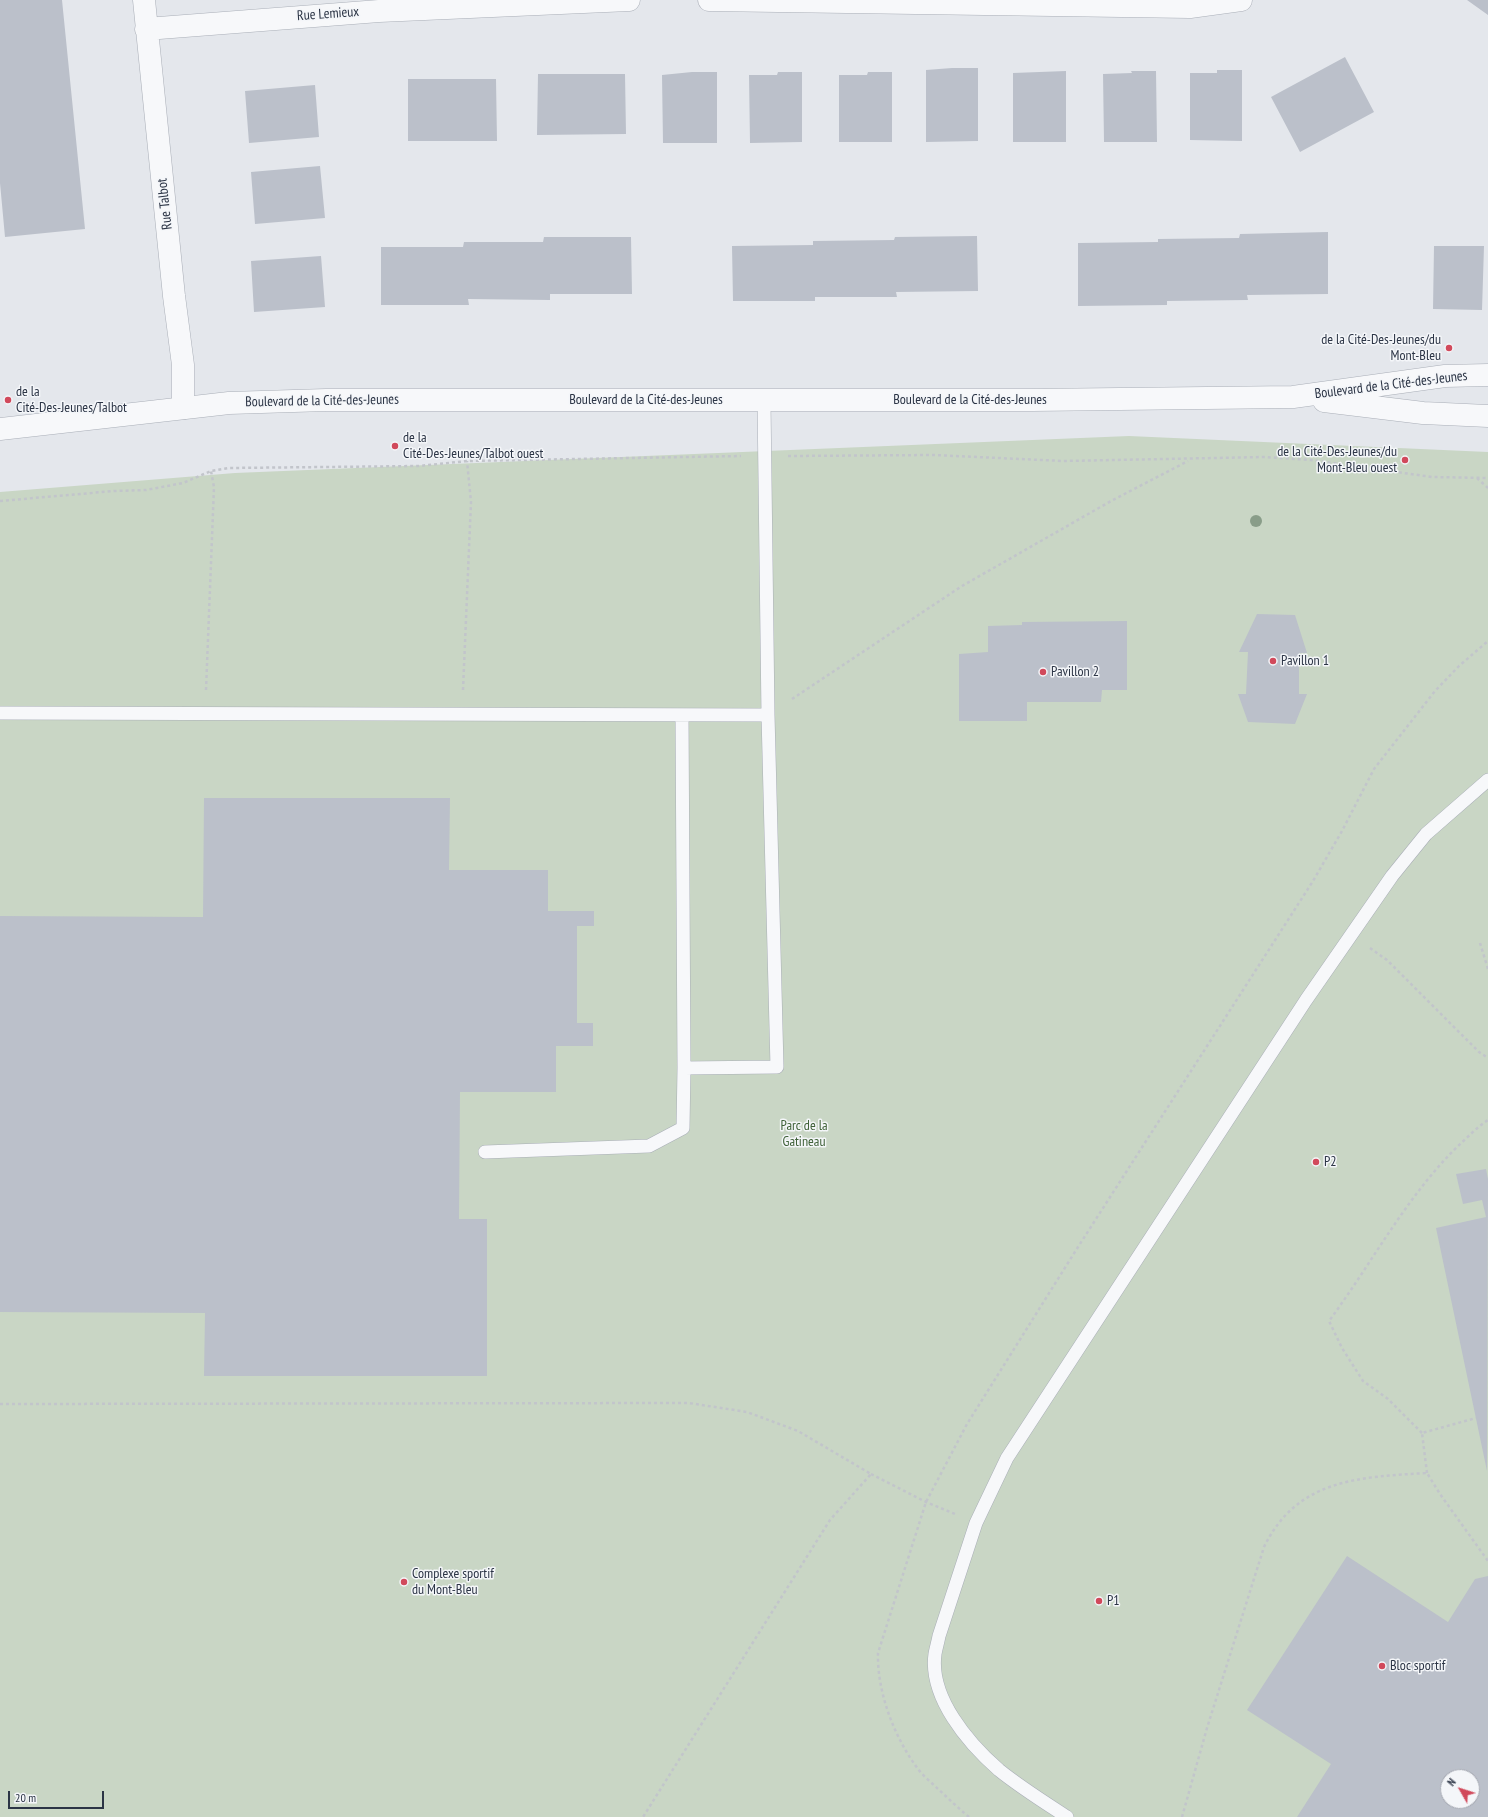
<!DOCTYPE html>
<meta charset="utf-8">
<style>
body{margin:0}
#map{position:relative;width:1488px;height:1817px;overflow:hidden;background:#e4e7ec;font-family:"PT Sans Narrow",sans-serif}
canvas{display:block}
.north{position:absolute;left:1440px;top:1769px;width:40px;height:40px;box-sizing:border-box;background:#f4f6f9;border:1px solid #a4a8b1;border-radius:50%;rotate:309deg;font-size:11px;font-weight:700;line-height:16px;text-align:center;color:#2b3445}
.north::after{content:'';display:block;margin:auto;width:14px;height:18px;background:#d1495b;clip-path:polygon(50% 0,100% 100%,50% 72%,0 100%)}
.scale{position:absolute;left:8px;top:1791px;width:96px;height:18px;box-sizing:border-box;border:2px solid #2b3445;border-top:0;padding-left:5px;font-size:12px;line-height:14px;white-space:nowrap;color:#2b3445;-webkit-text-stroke:3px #f4f6f9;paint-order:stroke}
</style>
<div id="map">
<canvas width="1488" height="1817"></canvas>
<div class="north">N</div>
<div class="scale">20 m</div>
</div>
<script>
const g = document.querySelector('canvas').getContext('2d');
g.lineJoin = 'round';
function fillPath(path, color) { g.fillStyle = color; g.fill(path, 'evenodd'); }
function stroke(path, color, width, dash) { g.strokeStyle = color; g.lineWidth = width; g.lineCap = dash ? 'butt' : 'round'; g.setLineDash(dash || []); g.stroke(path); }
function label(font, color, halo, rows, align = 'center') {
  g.font = font + ' "PT Sans Narrow",sans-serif'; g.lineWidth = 3; g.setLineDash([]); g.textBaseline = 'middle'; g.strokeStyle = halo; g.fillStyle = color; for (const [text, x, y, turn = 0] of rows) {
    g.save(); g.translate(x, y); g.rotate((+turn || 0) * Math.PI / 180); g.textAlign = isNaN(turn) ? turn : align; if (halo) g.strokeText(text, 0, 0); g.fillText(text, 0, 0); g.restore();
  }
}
const green = new Path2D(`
 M 1129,436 L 1488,452 L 1488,1817 L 0,1817 L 0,492 L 235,473 ZM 1448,1777 L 1472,1777 L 1472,1801 L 1448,1801 Z`);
const building = new Path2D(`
 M 0,0 L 62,0 L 85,229 L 5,237 L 0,183 Z
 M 1467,0 L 1488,0 L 1488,15 Z
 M 1345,57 L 1374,112 L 1300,152 L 1271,97 Z
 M 952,68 L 978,68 L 978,141 L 926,142 L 926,70 Z
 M 1217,70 L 1242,70 L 1242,141 L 1190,140 L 1190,73 L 1217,73 Z
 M 1066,71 L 1066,142 L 1013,142 L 1013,73 Z
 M 1131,71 L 1156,71 L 1157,142 L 1104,142 L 1103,74 L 1132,73 Z
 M 692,72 L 717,72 L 717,143 L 663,143 L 662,75 Z
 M 778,72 L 802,72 L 802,142 L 750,143 L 749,75 L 777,75 Z
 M 868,72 L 892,72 L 892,142 L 839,142 L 839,75 L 867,75 Z
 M 538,74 L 625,74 L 626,134 L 537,135 Z
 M 408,79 L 496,79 L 497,141 L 408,141 Z
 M 315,85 L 319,137 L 249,143 L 245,91 Z
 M 320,166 L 325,218 L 255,224 L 251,172 Z
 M 1328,232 L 1328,294 L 1247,295 L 1248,300 L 1167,301 L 1167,305 L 1078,306 L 1078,243 L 1158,242 L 1158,239 L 1239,238 L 1240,234 Z
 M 977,236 L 978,291 L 896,292 L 897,297 L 815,297 L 815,301 L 733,301 L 732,246 L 813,245 L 813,241 L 894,240 L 895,237 Z
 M 544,237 L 631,237 L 632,294 L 550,294 L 550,300 L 468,299 L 469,305 L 381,305 L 381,247 L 463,247 L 464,242 L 543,242 Z
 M 1434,246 L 1484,246 L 1482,310 L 1433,309 Z
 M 321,256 L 325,307 L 254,312 L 251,261 Z
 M 1257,614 L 1295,615 L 1307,653 L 1299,653 L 1299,694 L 1307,694 L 1295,724 L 1248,722 L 1238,694 L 1246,694 L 1248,652 L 1239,652 Z
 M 1127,621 L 1127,690 L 1102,690 L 1101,702 L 1027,702 L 1027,721 L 959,721 L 959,654 L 988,652 L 988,626 L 1022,625 L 1022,622 Z
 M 204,798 L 450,798 L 449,870 L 548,870 L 548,911 L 594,911 L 594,926 L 577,926 L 577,1023 L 593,1023 L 593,1046 L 556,1046 L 556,1092 L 460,1092 L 459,1219 L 487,1219 L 487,1376 L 204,1376 L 205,1313 L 0,1312 L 0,916 L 203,917 Z
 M 1486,1169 L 1488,1179 L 1487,1471 L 1436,1228 L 1486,1217 L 1482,1200 L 1463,1204 L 1456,1174 Z
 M 1347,1556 L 1448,1622 L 1475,1579 L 1488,1576 L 1488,1817 L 1297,1817 L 1331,1764 L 1247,1710 ZM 1448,1777 L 1472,1777 L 1472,1801 L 1448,1801 Z`);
const path = new Path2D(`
 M 788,456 L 934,455 L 1063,461 L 1265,457 L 1311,460 L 1432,477 L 1488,478
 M 1477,478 L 1488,488
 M 0,501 L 114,491 L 146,490 L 183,483 L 211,471 L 228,468 L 419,466 L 467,461 L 741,456
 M 206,690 L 214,487 L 211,471
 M 463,690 L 471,502 L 467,461
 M 792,699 L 962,586 L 1111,501 L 1188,461
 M 1480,943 L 1488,969
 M 1370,948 L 1387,960 L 1479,1052 L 1488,1058
 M 0,1404 L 689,1403 L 747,1412 L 798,1431 L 871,1474 L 830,1520 L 643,1817
 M 1422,1433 L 1388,1399 L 1363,1381 L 1342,1348 L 1329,1321 C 1372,1263 1406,1197 1458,1146 C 1468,1137 1477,1127 1488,1120
 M 1427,1473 L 1422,1433 L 1476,1418
 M 871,1474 L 926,1502 L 955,1514
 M 969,1817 C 958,1808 948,1798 937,1788 C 931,1782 923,1776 918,1769 C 894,1737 877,1692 878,1653 L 926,1502 L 967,1424 L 1078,1247 L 1313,881 L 1342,831 L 1374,769 L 1435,691 L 1459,666 L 1488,641
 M 1182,1817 L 1207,1728 L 1264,1547 C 1297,1479 1359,1477 1427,1473 L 1440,1494 L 1488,1561`);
const service = new Path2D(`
 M 0,713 L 768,715 L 764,401
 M 682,715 L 684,1068 L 777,1067 L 768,715
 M 485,1152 L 649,1146 L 683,1128 L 684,1068
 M 1067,1817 C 1044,1802 1020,1787 999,1770 C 968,1743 929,1697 935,1654 C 936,1648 938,1642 939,1636 L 976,1523 L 1007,1458 L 1306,1000 L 1392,876 L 1426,834 L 1488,780`);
const minor = new Path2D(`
 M 144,0 L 174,296 L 183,365 L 183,408
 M 709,0 L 1190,7 L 1241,0
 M 146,29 L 379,11 L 629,0`);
const tertiary = new Path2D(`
 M 1324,401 L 1423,413 L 1488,416
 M 0,429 L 229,403 L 326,400 L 1032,400 L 1293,397 L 1445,376 L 1488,375`);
const trees = [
 [1256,521]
];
const markers = [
 [1449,348,4,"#d1495b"],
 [8,400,4,"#d1495b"],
 [395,446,4,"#d1495b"],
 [1405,460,4,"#d1495b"],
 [1273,661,4,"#d1495b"],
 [1043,672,4,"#d1495b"],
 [1316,1162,4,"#d1495b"],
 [404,1582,4,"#d1495b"],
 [1099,1601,4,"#d1495b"],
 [1382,1666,4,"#d1495b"]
];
const streetNames = [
 ["Rue Lemieux",328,14,-4],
 ["Rue Talbot",165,204,-96],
 ["Boulevard de la Cité-des-Jeunes",1391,385,-7],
 ["Boulevard de la Cité-des-Jeunes",646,400],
 ["Boulevard de la Cité-des-Jeunes",970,400],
 ["Boulevard de la Cité-des-Jeunes",322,401,-1]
];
const poiNames = [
 ["de la Cité-Des-Jeunes/du",1441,340,"right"],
 ["Mont-Bleu",1441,356,"right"],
 ["de la",16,392],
 ["Cité-Des-Jeunes/Talbot",16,408],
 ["de la",403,438],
 ["Cité-Des-Jeunes/Talbot ouest",403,454],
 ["de la Cité-Des-Jeunes/du",1397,452,"right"],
 ["Mont-Bleu ouest",1397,468,"right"],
 ["Pavillon 1",1281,661],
 ["Pavillon 2",1051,672],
 ["P2",1324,1162],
 ["Complexe sportif",412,1574],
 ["du Mont-Bleu",412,1590],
 ["P1",1107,1601],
 ["Bloc sportif",1390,1666]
];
const parkNames = [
 ["Parc de la",804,1126],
 ["Gatineau",804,1142]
];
fillPath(green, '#c9d6c5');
fillPath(building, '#bbc0ca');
stroke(service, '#a9aeb7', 14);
stroke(minor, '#a9aeb7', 23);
stroke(tertiary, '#a9aeb7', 23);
stroke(path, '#c2c5cb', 2.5, [3, 3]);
stroke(service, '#f7f8fa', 13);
stroke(minor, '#f7f8fa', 22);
stroke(tertiary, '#f7f8fa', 22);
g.fillStyle = '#899d89';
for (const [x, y] of trees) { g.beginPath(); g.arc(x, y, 6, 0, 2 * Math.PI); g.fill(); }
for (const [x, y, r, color] of markers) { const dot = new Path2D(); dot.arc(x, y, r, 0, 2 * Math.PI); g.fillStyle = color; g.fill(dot); stroke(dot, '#f4f6f9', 1.5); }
label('14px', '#2b3445', '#f4f6f9', streetNames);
label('14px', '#2b3445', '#f4f6f9', poiNames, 'left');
label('14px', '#3f6138', '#f4f6f9', parkNames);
</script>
